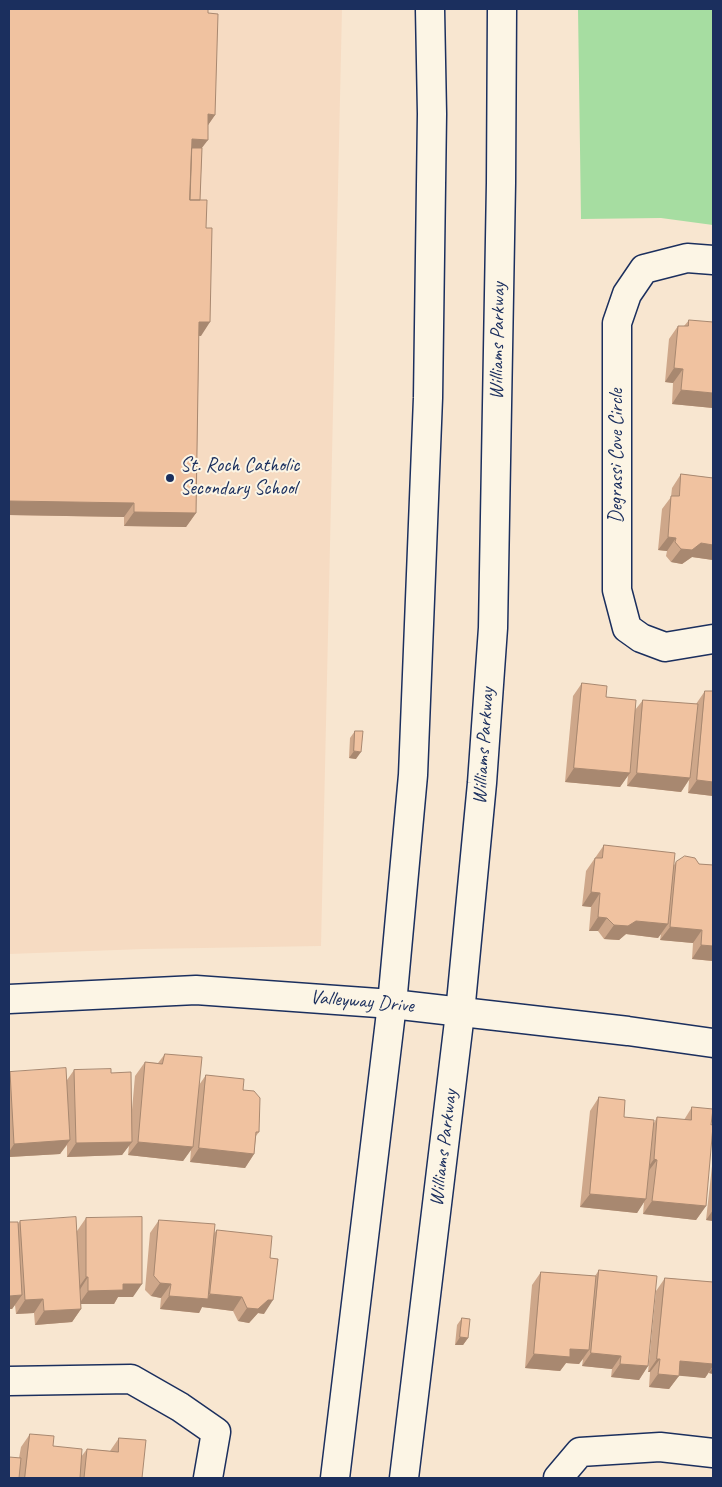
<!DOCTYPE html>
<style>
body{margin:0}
#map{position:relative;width:722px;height:1487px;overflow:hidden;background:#f8e6d0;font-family:Caveat,sans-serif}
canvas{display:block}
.frame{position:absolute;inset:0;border:10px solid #1b2f5e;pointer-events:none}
</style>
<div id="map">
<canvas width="722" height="1487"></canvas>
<div class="frame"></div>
</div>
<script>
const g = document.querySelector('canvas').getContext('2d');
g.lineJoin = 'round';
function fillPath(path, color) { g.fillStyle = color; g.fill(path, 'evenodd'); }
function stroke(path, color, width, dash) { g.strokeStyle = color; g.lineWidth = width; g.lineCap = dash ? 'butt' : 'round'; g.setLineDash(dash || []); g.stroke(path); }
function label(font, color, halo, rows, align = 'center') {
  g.font = font + ' Caveat,sans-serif'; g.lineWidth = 4; g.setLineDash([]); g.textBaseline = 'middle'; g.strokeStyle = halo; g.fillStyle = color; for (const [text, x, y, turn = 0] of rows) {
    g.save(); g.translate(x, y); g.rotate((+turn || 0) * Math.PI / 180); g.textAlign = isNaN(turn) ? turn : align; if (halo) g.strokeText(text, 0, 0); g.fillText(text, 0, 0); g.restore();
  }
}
const built = new Path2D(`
 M 9,9 L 342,9 L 321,946 L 144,949 L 9,954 Z`);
const green = new Path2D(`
 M 578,9 L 713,9 L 713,225 L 661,218 L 581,219 Z`);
const minor = new Path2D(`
 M 713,260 L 687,258 L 644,269 L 627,294 L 617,323 L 617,590 L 627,628 L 641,638 L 665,647 L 713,639
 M 9,1381 L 131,1379 L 180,1407 L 216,1432 L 208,1478
 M 558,1478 L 580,1452 L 660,1447 L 713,1453`);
const tertiary = new Path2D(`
 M 9,999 L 196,990 L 392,1004 L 628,1031 L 713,1043`);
const secondary = new Path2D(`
 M 335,1478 L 392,1004 L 413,775 L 428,398 L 432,114 L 430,9
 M 404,1478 L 460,1013 L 482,783 L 493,628 L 501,183 L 502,9`);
const wall = new Path2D(`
 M 9,9 L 208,13 L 215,115 L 208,125 L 202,148 L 200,200 L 201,336 L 199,336 L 196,513 L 186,527 L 124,526 L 124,517 L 9,515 Z
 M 689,320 L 713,408 L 672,404 L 673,383 L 665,382 L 669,339 L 678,326 L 684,326 Z
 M 681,474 L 713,478 L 713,560 L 692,557 L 682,564 L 671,562 L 666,556 L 667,551 L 658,550 L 662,509 L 671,497 L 672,488 Z
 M 582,683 L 606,697 L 635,710 L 643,700 L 696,704 L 705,691 L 713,691 L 713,796 L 688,793 L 689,780 L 681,792 L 627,786 L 628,775 L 620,787 L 565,782 L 573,696 Z
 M 355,731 L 356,759 L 349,758 L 350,738 Z
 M 604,845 L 674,865 L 676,862 L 713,865 L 713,961 L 692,959 L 693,943 L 660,940 L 661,934 L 658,938 L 626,934 L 619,940 L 604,939 L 598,931 L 589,931 L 591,907 L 582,906 L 586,871 Z
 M 165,1054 L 199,1085 L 206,1075 L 243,1090 L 259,1132 L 256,1136 L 254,1154 L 245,1168 L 190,1162 L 191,1150 L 183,1161 L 128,1155 L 129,1145 L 122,1155 L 67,1157 L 67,1145 L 60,1154 L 9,1157 L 9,1074 L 10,1072 L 67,1080 L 74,1070 L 111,1073 L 131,1121 L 135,1076 L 145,1062 L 158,1063 Z
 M 599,1097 L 624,1117 L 654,1123 L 657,1117 L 684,1120 L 692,1107 L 706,1206 L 696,1220 L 643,1214 L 644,1202 L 637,1213 L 580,1207 L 590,1111 Z
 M 713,1157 L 713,1221 L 706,1220 Z
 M 86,1218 L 133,1297 L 118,1297 L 114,1304 L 81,1304 L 81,1309 L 72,1322 L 35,1325 L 34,1313 L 16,1314 L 15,1305 L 12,1309 L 18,1224 L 20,1221 L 77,1231 Z
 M 159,1220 L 214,1233 L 217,1230 L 264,1314 L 258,1313 L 249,1323 L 238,1321 L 233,1311 L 202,1307 L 199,1313 L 160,1309 L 161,1298 L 151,1296 L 145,1290 L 150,1233 Z
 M 599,1270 L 648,1366 L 639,1380 L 611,1377 L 612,1369 L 582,1366 L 583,1359 L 579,1364 L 566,1363 L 560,1371 L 525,1368 L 532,1285 L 541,1272 L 595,1276 Z
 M 665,1278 L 713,1282 L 713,1374 L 709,1373 L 709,1372 L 705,1378 L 679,1375 L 669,1389 L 649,1387 L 650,1372 L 648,1372 L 656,1291 Z
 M 462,1318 L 468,1338 L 463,1345 L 455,1345 L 457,1325 Z
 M 30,1434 L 53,1446 L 81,1457 L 87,1449 L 110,1451 L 119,1438 L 142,1478 L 9,1478 L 19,1458 L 21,1447 Z`);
const shadedWall = new Path2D(`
 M 208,114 L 215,115 L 206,128 Z
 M 192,139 L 208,140 L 198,153 L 187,153 Z
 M 199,322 L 210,322 L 201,336 L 190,335 Z
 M 674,368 L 683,369 L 673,383 L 665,382 Z
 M 681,390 L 713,393 L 713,408 L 672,404 Z
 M 9,501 L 134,503 L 124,517 L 9,515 Z
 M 134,512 L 196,513 L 186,527 L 124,526 Z
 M 668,537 L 676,538 L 667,551 L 658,550 Z
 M 701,543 L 713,545 L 713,560 L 692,557 L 682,564 L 671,562 L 681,549 Z
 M 354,751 L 361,752 L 356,759 L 349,758 Z
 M 574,768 L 630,773 L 620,787 L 565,782 Z
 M 637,773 L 690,778 L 681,792 L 627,786 Z
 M 697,780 L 713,782 L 713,796 L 688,793 Z
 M 591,892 L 600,893 L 591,907 L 582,906 Z
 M 598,917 L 607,918 L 598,931 L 589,931 Z
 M 636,921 L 668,924 L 658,938 L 626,934 L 619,940 L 604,939 L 614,925 Z
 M 670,927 L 702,930 L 693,943 L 660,940 Z
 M 701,945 L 713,946 L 713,961 L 692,959 Z
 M 70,1140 L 60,1154 L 9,1157 L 9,1152 L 14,1144 Z
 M 132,1142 L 122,1155 L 67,1157 L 76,1143 Z
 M 138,1142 L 193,1147 L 183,1161 L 128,1155 Z
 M 199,1148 L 254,1154 L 245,1168 L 190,1162 Z
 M 654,1159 L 657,1160 L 647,1173 L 644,1173 Z
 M 590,1194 L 646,1199 L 637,1213 L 580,1207 Z
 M 652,1201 L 706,1206 L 696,1220 L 643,1214 Z
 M 713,1210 L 713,1221 L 706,1220 Z
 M 86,1277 L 88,1277 L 79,1291 L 76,1291 Z
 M 160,1283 L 171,1284 L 161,1298 L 151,1296 Z
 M 123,1284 L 142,1284 L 133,1297 L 118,1297 L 114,1304 L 79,1304 L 88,1291 Z
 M 210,1294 L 242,1297 L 233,1311 L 202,1307 L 199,1313 L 160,1309 L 169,1296 L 207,1299 Z
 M 22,1295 L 12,1309 L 9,1309 L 9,1296 Z
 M 43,1299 L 34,1313 L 16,1314 L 25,1300 Z
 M 268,1300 L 273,1300 L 264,1314 L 258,1313 L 249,1323 L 238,1321 L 247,1308 Z
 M 81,1309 L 72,1322 L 35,1325 L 44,1311 Z
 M 460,1337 L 468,1338 L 463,1345 L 455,1345 Z
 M 570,1349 L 589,1350 L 579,1364 L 566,1363 L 560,1371 L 525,1368 L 534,1354 Z
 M 591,1353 L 621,1356 L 612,1369 L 582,1366 Z
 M 657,1359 L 660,1359 L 650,1372 L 648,1372 Z
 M 680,1361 L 713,1364 L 713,1366 L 705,1378 L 671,1375 Z
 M 620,1364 L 648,1366 L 639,1380 L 611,1377 Z
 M 713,1367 L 713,1374 L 709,1373 Z
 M 658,1374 L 679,1376 L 669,1389 L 649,1387 Z`);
const building = new Path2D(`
 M 9,9 L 208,9 L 208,13 L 218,14 L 215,115 L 208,114 L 208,140 L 192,139 L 190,200 L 207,200 L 206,228 L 212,228 L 210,322 L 199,322 L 196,513 L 134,512 L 134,503 L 9,501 Z
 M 192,148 L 202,148 L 200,200 L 190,200 Z
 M 689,320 L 713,322 L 713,393 L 681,390 L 683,369 L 674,368 L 678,326 L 688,326 Z
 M 681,474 L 713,478 L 713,545 L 701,543 L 692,550 L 681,549 L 675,542 L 676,538 L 668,537 L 671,496 L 679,496 Z
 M 582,683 L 607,686 L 606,697 L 636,700 L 630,773 L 574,768 Z
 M 705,691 L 713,691 L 713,782 L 697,780 Z
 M 643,700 L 698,704 L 690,778 L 637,773 Z
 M 355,731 L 363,731 L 361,752 L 354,751 Z
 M 604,845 L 675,853 L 668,924 L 636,921 L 628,926 L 614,925 L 607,918 L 598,917 L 600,893 L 591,892 L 595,858 L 602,858 Z
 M 685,856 L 695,858 L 699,864 L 713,865 L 713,946 L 701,945 L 702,930 L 670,927 L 676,862 Z
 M 165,1054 L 202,1057 L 193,1147 L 138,1142 L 145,1062 L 162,1064 Z
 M 66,1068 L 70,1140 L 14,1144 L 10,1072 Z
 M 111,1069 L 111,1073 L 131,1072 L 132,1142 L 76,1143 L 74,1070 Z
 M 206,1075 L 244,1079 L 243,1090 L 254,1091 L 260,1098 L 259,1132 L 256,1132 L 254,1154 L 199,1148 Z
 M 599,1097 L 625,1100 L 624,1117 L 654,1120 L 646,1199 L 590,1194 Z
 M 692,1107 L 713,1109 L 711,1125 L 713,1124 L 713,1126 L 706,1206 L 652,1201 L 657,1160 L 654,1159 L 657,1117 L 691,1120 Z
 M 76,1217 L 81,1309 L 44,1311 L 43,1299 L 25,1300 L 20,1221 Z
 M 142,1217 L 142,1284 L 123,1284 L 123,1290 L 88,1291 L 88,1277 L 86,1277 L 86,1218 Z
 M 159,1220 L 215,1224 L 208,1299 L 169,1296 L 171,1284 L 160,1283 L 154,1276 Z
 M 9,1222 L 18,1222 L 22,1295 L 9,1296 Z
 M 217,1230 L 272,1236 L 270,1258 L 278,1259 L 273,1300 L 268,1300 L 258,1309 L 247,1308 L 242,1297 L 210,1294 Z
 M 599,1270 L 657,1276 L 648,1366 L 620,1364 L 621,1356 L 591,1353 Z
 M 541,1272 L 596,1276 L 589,1350 L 570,1349 L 570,1357 L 534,1354 Z
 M 665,1278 L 713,1282 L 713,1364 L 680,1361 L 679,1376 L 658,1374 L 660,1359 L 657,1359 Z
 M 462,1318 L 470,1319 L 468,1338 L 460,1337 Z
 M 30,1434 L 54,1436 L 53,1446 L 82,1449 L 80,1478 L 25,1478 Z
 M 119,1438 L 146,1440 L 142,1478 L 84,1478 L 87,1449 L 118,1452 Z
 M 9,1457 L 21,1458 L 19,1478 L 9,1478 Z`);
const markers = [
 [170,478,5,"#1b2f5e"]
];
const streetNames = [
 ["Williams Parkway",498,341,-89],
 ["Degrassi Cove Circle",617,456,-90],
 ["Williams Parkway",484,746,-86],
 ["Valleyway Drive",362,1002,5],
 ["Williams Parkway",444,1148,-83]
];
const poiNames = [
 ["St. Roch Catholic",180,466],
 ["Secondary School",180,489]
];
fillPath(built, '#f6dbc2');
fillPath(green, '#a6dda1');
stroke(minor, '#1b2f5e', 31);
stroke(tertiary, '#1b2f5e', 31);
stroke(secondary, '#1b2f5e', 31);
stroke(minor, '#fcf5e5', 28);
stroke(tertiary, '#fcf5e5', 28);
stroke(secondary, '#fcf5e5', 28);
fillPath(wall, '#cea78a');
fillPath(shadedWall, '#a88870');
fillPath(building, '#f0c2a0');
stroke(building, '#a88870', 1);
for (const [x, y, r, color] of markers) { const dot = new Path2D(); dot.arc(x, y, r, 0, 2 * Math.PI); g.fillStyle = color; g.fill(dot); stroke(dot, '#fcf5e5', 2); }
label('20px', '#1b2f5e', '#fcf5e5', streetNames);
label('20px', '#1b2f5e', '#fcf5e5', poiNames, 'left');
</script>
